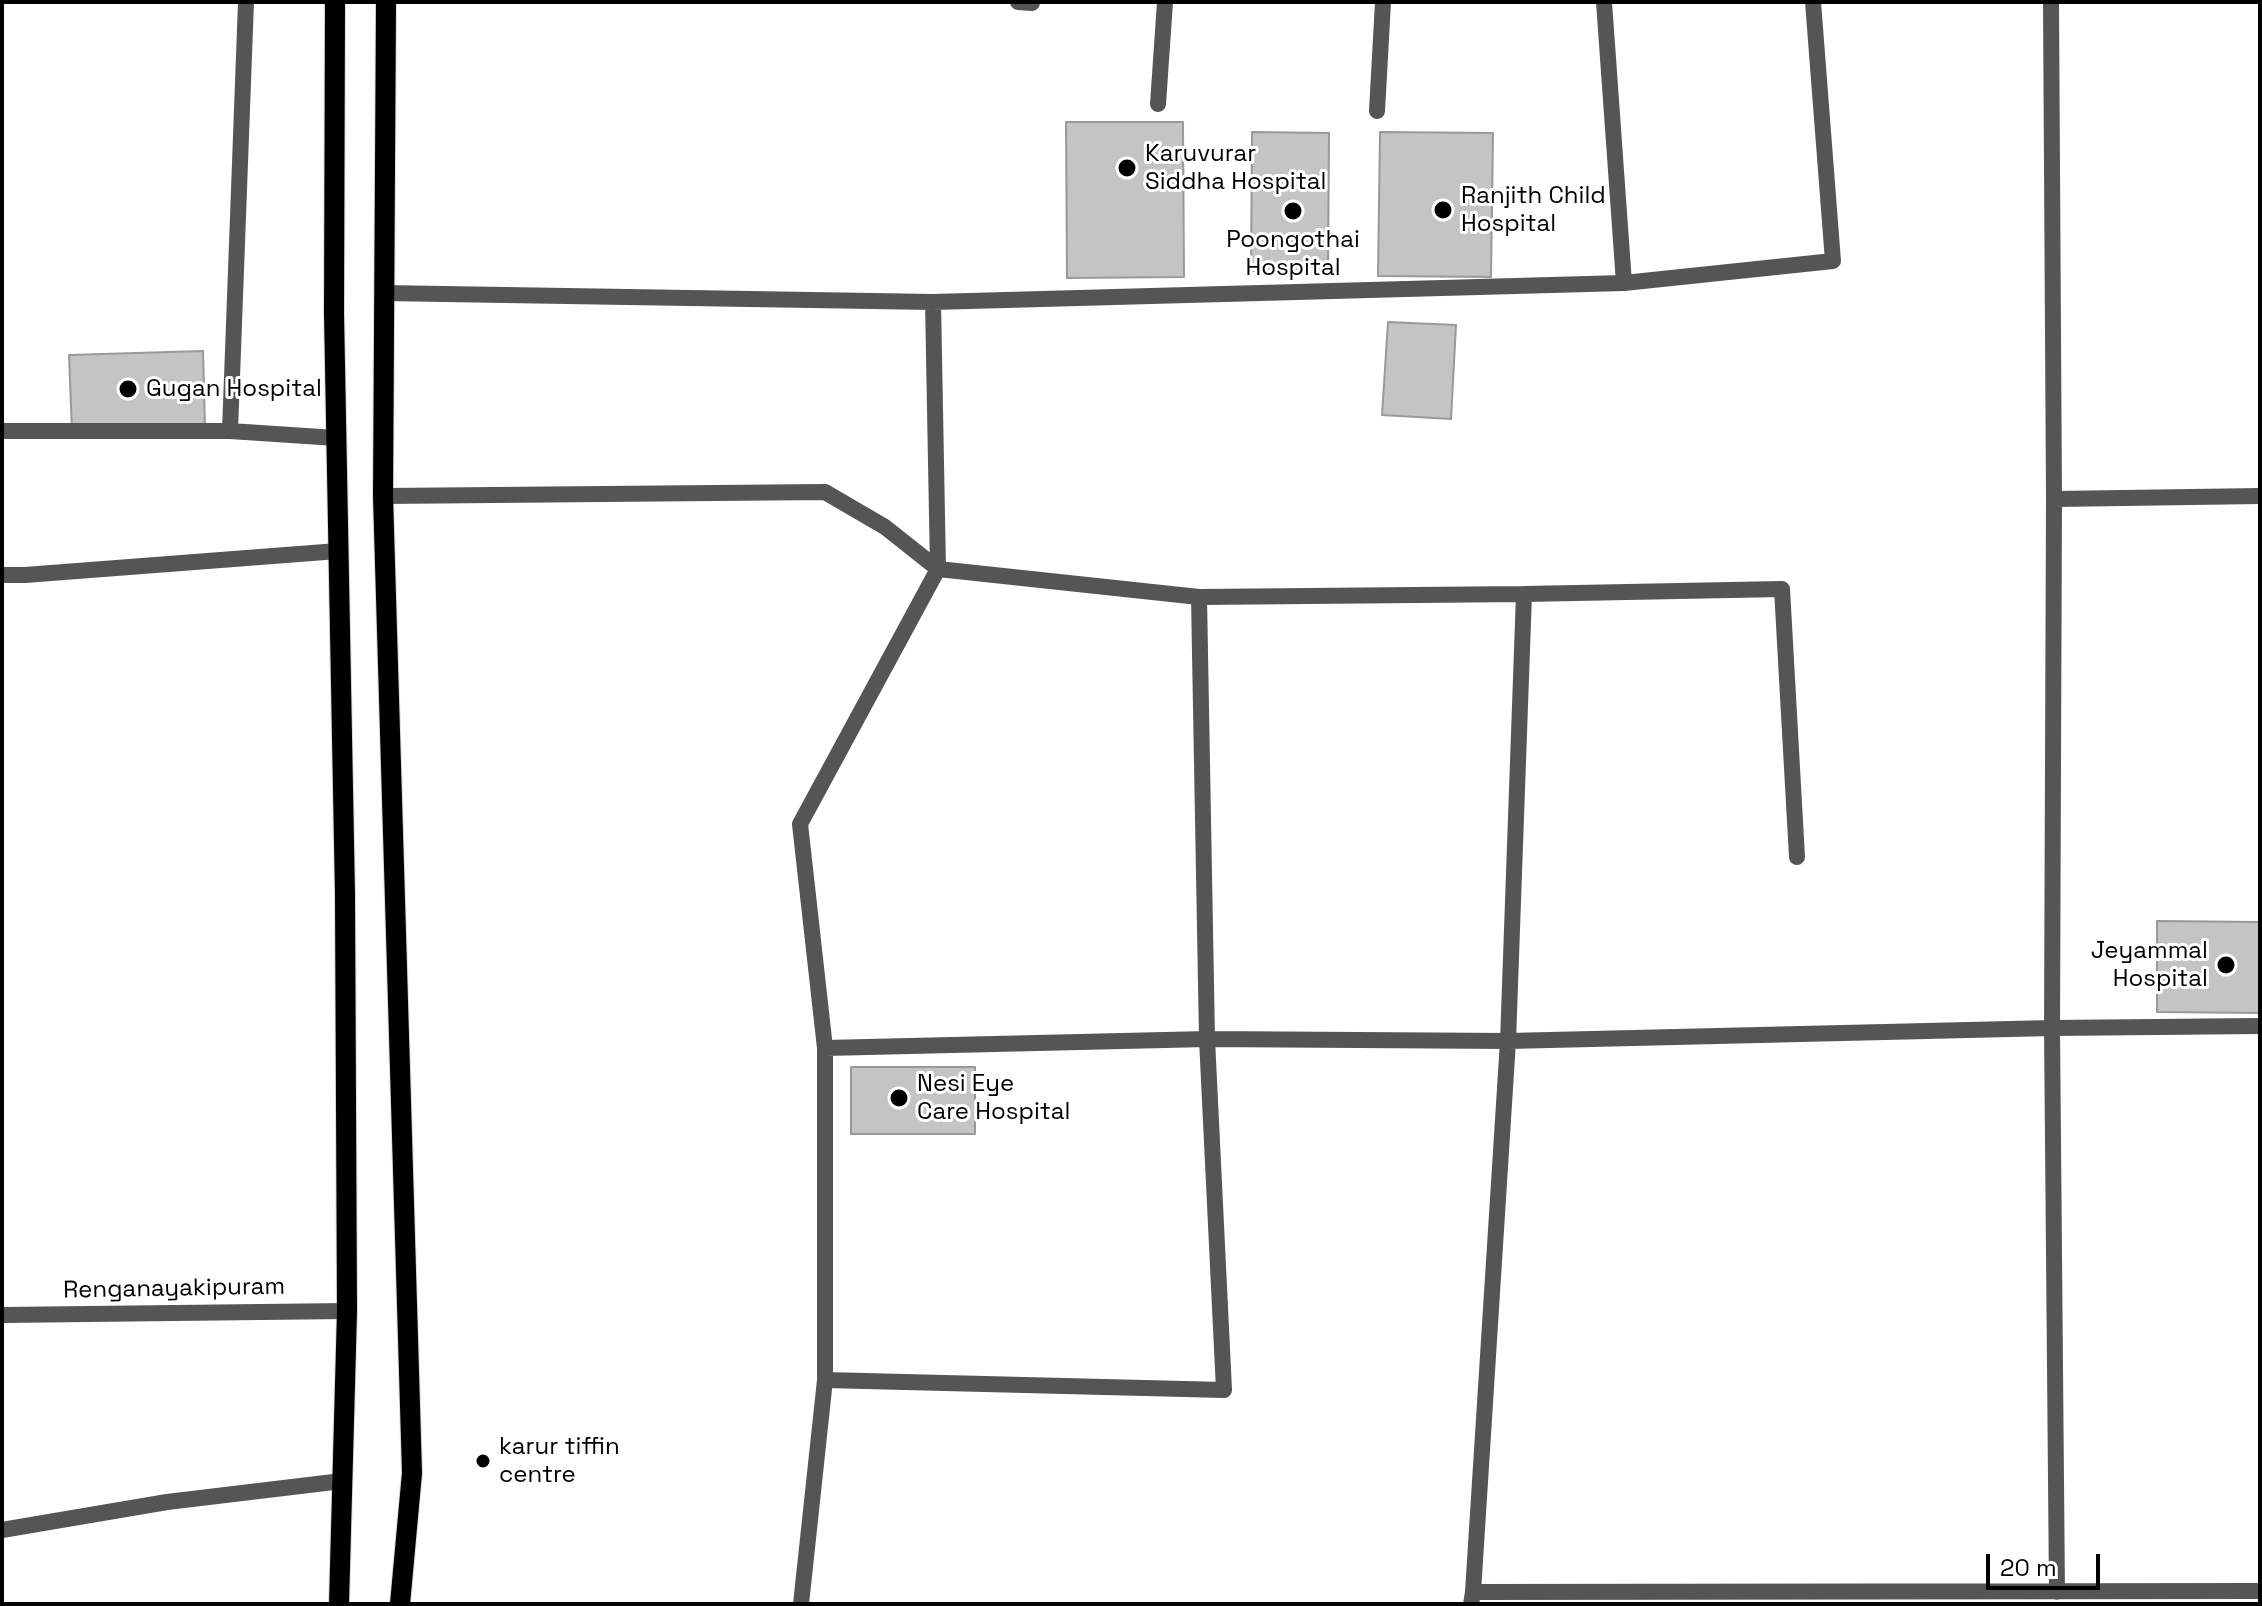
<!DOCTYPE html>
<style>
body{margin:0}
#map{position:relative;width:2262px;height:1606px;overflow:hidden;background:#fff;font-family:"Space Grotesk",sans-serif}
canvas{display:block}
.frame{position:absolute;inset:0;border:4px solid #000;pointer-events:none}
.scale{position:absolute;left:1986px;top:1554px;width:114px;height:36px;box-sizing:border-box;border:4px solid #000;border-top:0;padding-left:10px;font-size:24px;line-height:28px;white-space:nowrap;color:#000;-webkit-text-stroke:6px #fff;paint-order:stroke}
</style>
<div id="map">
<canvas width="2262" height="1606"></canvas>
<div class="frame"></div>
<div class="scale">20 m</div>
</div>
<script>
const g = document.querySelector('canvas').getContext('2d');
g.lineJoin = 'round';
function fillPath(path, color) { g.fillStyle = color; g.fill(path, 'evenodd'); }
function stroke(path, color, width, dash) { g.strokeStyle = color; g.lineWidth = width; g.lineCap = dash ? 'butt' : 'round'; g.setLineDash(dash || []); g.stroke(path); }
function label(font, color, halo, rows, align = 'center') {
  g.font = font + ' "Space Grotesk",sans-serif'; g.lineWidth = 6; g.setLineDash([]); g.textBaseline = 'middle'; g.strokeStyle = halo; g.fillStyle = color; for (const [text, x, y, turn = 0] of rows) {
    g.save(); g.translate(x, y); g.rotate((+turn || 0) * Math.PI / 180); g.textAlign = isNaN(turn) ? turn : align; if (halo) g.strokeText(text, 0, 0); g.fillText(text, 0, 0); g.restore();
  }
}
const building = new Path2D(`
 M 1066,122 L 1183,122 L 1184,277 L 1067,278 Z
 M 1252,132 L 1329,133 L 1328,272 L 1251,271 Z
 M 1380,132 L 1493,133 L 1491,277 L 1378,276 Z
 M 1388,322 L 1456,325 L 1451,419 L 1382,415 Z
 M 203,351 L 205,427 L 72,431 L 69,355 Z
 M 2157,921 L 2260,922 L 2260,1013 L 2157,1012 Z
 M 851,1067 L 975,1067 L 975,1134 L 851,1134 Z`);
const street = new Path2D(`
 M 1018,2 L 1032,3
 M 2051,2 L 2054,499 L 2052,1028 L 2057,1592
 M 1158,104 L 1165,2
 M 1377,111 L 1383,2
 M 1624,283 L 1833,261 L 1813,2
 M 383,293 L 933,302
 M 2,431 L 230,431 L 246,2
 M 230,431 L 336,438
 M 383,496 L 825,492 L 885,527 L 938,569 L 1199,597
 M 2054,499 L 2260,496
 M 2,575 L 25,575 L 338,551
 M 1524,594 L 1782,589 L 1797,857
 M 825,1048 L 1207,1039 L 1508,1041 L 2052,1028 L 2260,1026
 M 2,1315 L 347,1311
 M 2,1530 L 167,1502 L 342,1481
 M 1473,1592 L 1508,1041 L 1524,594 L 1199,597 L 1207,1039 L 1224,1390 L 825,1380 L 825,1048 L 800,824 L 938,569 L 933,302 L 1624,283 L 1604,2
 M 801,1604 L 825,1380
 M 1471,1604 L 1473,1592 L 2260,1591`);
const primary = new Path2D(`
 M 335,2 L 334,313 L 345,895 L 347,1311 L 339,1604
 M 386,2 L 383,496 L 412,1473 L 400,1604`);
const markers = [
 [1127,168,10,"#000"],
 [1443,210,10,"#000"],
 [1293,211,10,"#000"],
 [128,389,10,"#000"],
 [2226,965,10,"#000"],
 [899,1098,10,"#000"],
 [483,1461,8,"#000"]
];
const poiNames = [
 ["Karuvurar",1145,154],
 ["Siddha Hospital",1145,182],
 ["Ranjith Child",1461,196],
 ["Hospital",1461,224],
 ["Poongothai",1293,240,"center"],
 ["Hospital",1293,268,"center"],
 ["Gugan Hospital",146,389],
 ["Jeyammal",2208,951,"right"],
 ["Hospital",2208,979,"right"],
 ["Nesi Eye",917,1084],
 ["Care Hospital",917,1112],
 ["karur tiffin",499,1447],
 ["centre",499,1475]
];
const streetNames = [
 ["Renganayakipuram",174,1289,-1]
];
fillPath(building, '#c4c4c4');
stroke(building, '#999', 2);
stroke(primary, '#dbdbdb', 22);
stroke(street, '#555', 16);
stroke(primary, '#000', 20);
for (const [x, y, r, color] of markers) { const dot = new Path2D(); dot.arc(x, y, r, 0, 2 * Math.PI); g.fillStyle = color; g.fill(dot); stroke(dot, '#fff', 3); }
label('24px', '#000', '#fff', poiNames, 'left');
label('24px', '#000', '#fff', streetNames);
</script>
